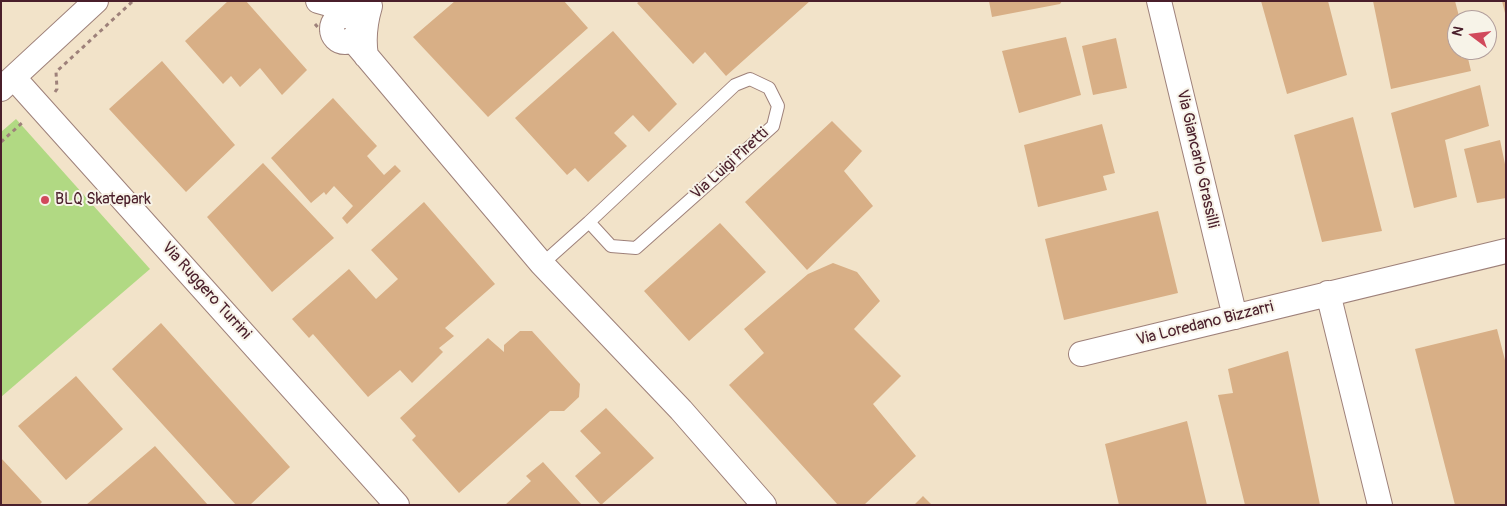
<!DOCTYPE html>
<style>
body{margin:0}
#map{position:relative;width:1507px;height:506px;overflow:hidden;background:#f2e3c9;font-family:Pangolin,sans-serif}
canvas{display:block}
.frame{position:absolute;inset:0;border:2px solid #4a1f2b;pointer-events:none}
.north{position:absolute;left:1447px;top:10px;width:50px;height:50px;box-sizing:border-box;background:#f7f3e8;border:1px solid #b29e9c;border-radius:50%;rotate:285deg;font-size:14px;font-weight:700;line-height:20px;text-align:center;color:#4a1f2b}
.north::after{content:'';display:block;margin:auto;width:18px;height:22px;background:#d1495b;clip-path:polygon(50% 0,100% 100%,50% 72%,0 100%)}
</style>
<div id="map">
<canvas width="1507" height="506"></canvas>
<div class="frame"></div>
<div class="north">N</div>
</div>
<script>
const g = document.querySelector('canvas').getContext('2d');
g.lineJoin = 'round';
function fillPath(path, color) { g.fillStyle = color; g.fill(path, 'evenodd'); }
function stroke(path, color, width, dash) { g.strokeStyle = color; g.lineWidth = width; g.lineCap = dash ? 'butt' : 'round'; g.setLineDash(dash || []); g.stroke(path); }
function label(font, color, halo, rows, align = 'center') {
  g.font = font + ' Pangolin,sans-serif'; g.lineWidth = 4; g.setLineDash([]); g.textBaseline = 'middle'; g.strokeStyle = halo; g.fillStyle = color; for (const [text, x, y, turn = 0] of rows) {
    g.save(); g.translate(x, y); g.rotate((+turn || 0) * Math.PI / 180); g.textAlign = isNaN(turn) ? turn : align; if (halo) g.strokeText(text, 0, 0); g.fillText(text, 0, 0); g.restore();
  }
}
const green = new Path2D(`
 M 16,119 L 150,269 L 1,397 L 1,132 Z`);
const building = new Path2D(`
 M 228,1 L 246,1 L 307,70 L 282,95 L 260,68 L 240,87 L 231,76 L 223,84 L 185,41 Z
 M 455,1 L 564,1 L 588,28 L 488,117 L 413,37 Z
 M 640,1 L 810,1 L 726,76 L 705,52 L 693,64 L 637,3 Z
 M 989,1 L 1062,1 L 1060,4 L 992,17 Z
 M 1261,1 L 1328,1 L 1347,75 L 1287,94 Z
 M 1373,1 L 1455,1 L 1460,20 L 1457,20 L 1457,50 L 1466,50 L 1471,71 L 1391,89 Z
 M 1502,1 L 1506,1 L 1506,13 L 1505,13 Z
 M 613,31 L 677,104 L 649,132 L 633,115 L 614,133 L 627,146 L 588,182 L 575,168 L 567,175 L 515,118 Z
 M 1066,37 L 1081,95 L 1019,113 L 1002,51 Z
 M 1116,38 L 1127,88 L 1093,95 L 1082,46 Z
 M 162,61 L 235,145 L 186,192 L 109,109 Z
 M 1480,85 L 1489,126 L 1445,140 L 1457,197 L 1414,208 L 1391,113 Z
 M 333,98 L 377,146 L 367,156 L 384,175 L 395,165 L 401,171 L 347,224 L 342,218 L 353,206 L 334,186 L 326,195 L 324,192 L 311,203 L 271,158 Z
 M 1353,117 L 1382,231 L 1322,242 L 1294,135 Z
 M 832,121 L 862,151 L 844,171 L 873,206 L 807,270 L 745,202 Z
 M 1102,124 L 1115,173 L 1103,176 L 1107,190 L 1038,207 L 1024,145 Z
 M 1500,140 L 1506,169 L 1506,198 L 1477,203 L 1464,149 Z
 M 263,163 L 334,238 L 272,292 L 207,217 Z
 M 424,202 L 495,284 L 445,328 L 454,336 L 439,348 L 443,352 L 412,383 L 400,370 L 368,397 L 313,334 L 309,338 L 292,319 L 349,269 L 376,299 L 398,279 L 371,250 Z
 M 1158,211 L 1178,293 L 1064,320 L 1045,239 Z
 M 720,223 L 766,272 L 689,341 L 644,291 Z
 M 833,263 L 857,272 L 880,301 L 854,329 L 901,376 L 873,404 L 916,456 L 864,505 L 838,505 L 729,385 L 764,353 L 744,329 L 808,274 Z
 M 161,323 L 290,467 L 250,505 L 236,505 L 112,369 Z
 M 1497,329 L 1506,364 L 1506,505 L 1455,505 L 1415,349 Z
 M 520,331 L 532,331 L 580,384 L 579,397 L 564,411 L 550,411 L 459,493 L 412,440 L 416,436 L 400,418 L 488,338 L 504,352 L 504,345 Z
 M 1288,351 L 1320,505 L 1245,505 L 1218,395 L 1233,393 L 1228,369 Z
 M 76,376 L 123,429 L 66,480 L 18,426 Z
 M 606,408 L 654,458 L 601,505 L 575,476 L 601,453 L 580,431 Z
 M 1187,421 L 1207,505 L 1119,505 L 1105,444 Z
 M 155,446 L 208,505 L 86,505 Z
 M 1,458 L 42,502 L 39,505 L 1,505 Z
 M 543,462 L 582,505 L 505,505 L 531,481 L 526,476 Z
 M 923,496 L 932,505 L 914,505 Z`);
const path = new Path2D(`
 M 315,24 L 330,42
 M 55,92 L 57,89 L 56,72 L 133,1
 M 1,142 L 23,122`);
const lane = new Path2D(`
 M 542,264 L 589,222 L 611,246 L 636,248 L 773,126 L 778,106 L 769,88 L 750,79 L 735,85 L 589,222`);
const street = new Path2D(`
 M 318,1 L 343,8 L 370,6 C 365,23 363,38 366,56
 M 1159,1 L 1235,317
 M332 29a13 13 0 1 1 26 0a13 13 0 1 1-26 0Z
 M 352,39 L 542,264 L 681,410 L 764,505
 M 14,78 L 397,505
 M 1,89 L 96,1
 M 1328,293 L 1380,505
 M 1081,354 L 1506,251`);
const markers = [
 [45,200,5,"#d1495b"]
];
const streetNames = [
 ["Via Giancarlo Grassilli",1197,159,77],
 ["Via Luigi Piretti",730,164,-42],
 ["Via Ruggero Turrini",206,291,48],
 ["Via Loredano Bizzarri",1205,324,-14]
];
const poiNames = [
 ["BLQ Skatepark",55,200]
];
fillPath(green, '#b1d983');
fillPath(building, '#d8af86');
stroke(lane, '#9e817a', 14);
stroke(street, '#9e817a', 26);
stroke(path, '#9e817a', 3, [4, 4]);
stroke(lane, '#fff', 12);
stroke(street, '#fff', 24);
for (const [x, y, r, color] of markers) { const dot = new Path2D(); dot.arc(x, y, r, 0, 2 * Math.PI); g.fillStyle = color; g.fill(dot); stroke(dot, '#f7f3e8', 2); }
label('16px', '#4a1f2b', '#f7f3e8', streetNames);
label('16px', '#4a1f2b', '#f7f3e8', poiNames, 'left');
</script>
